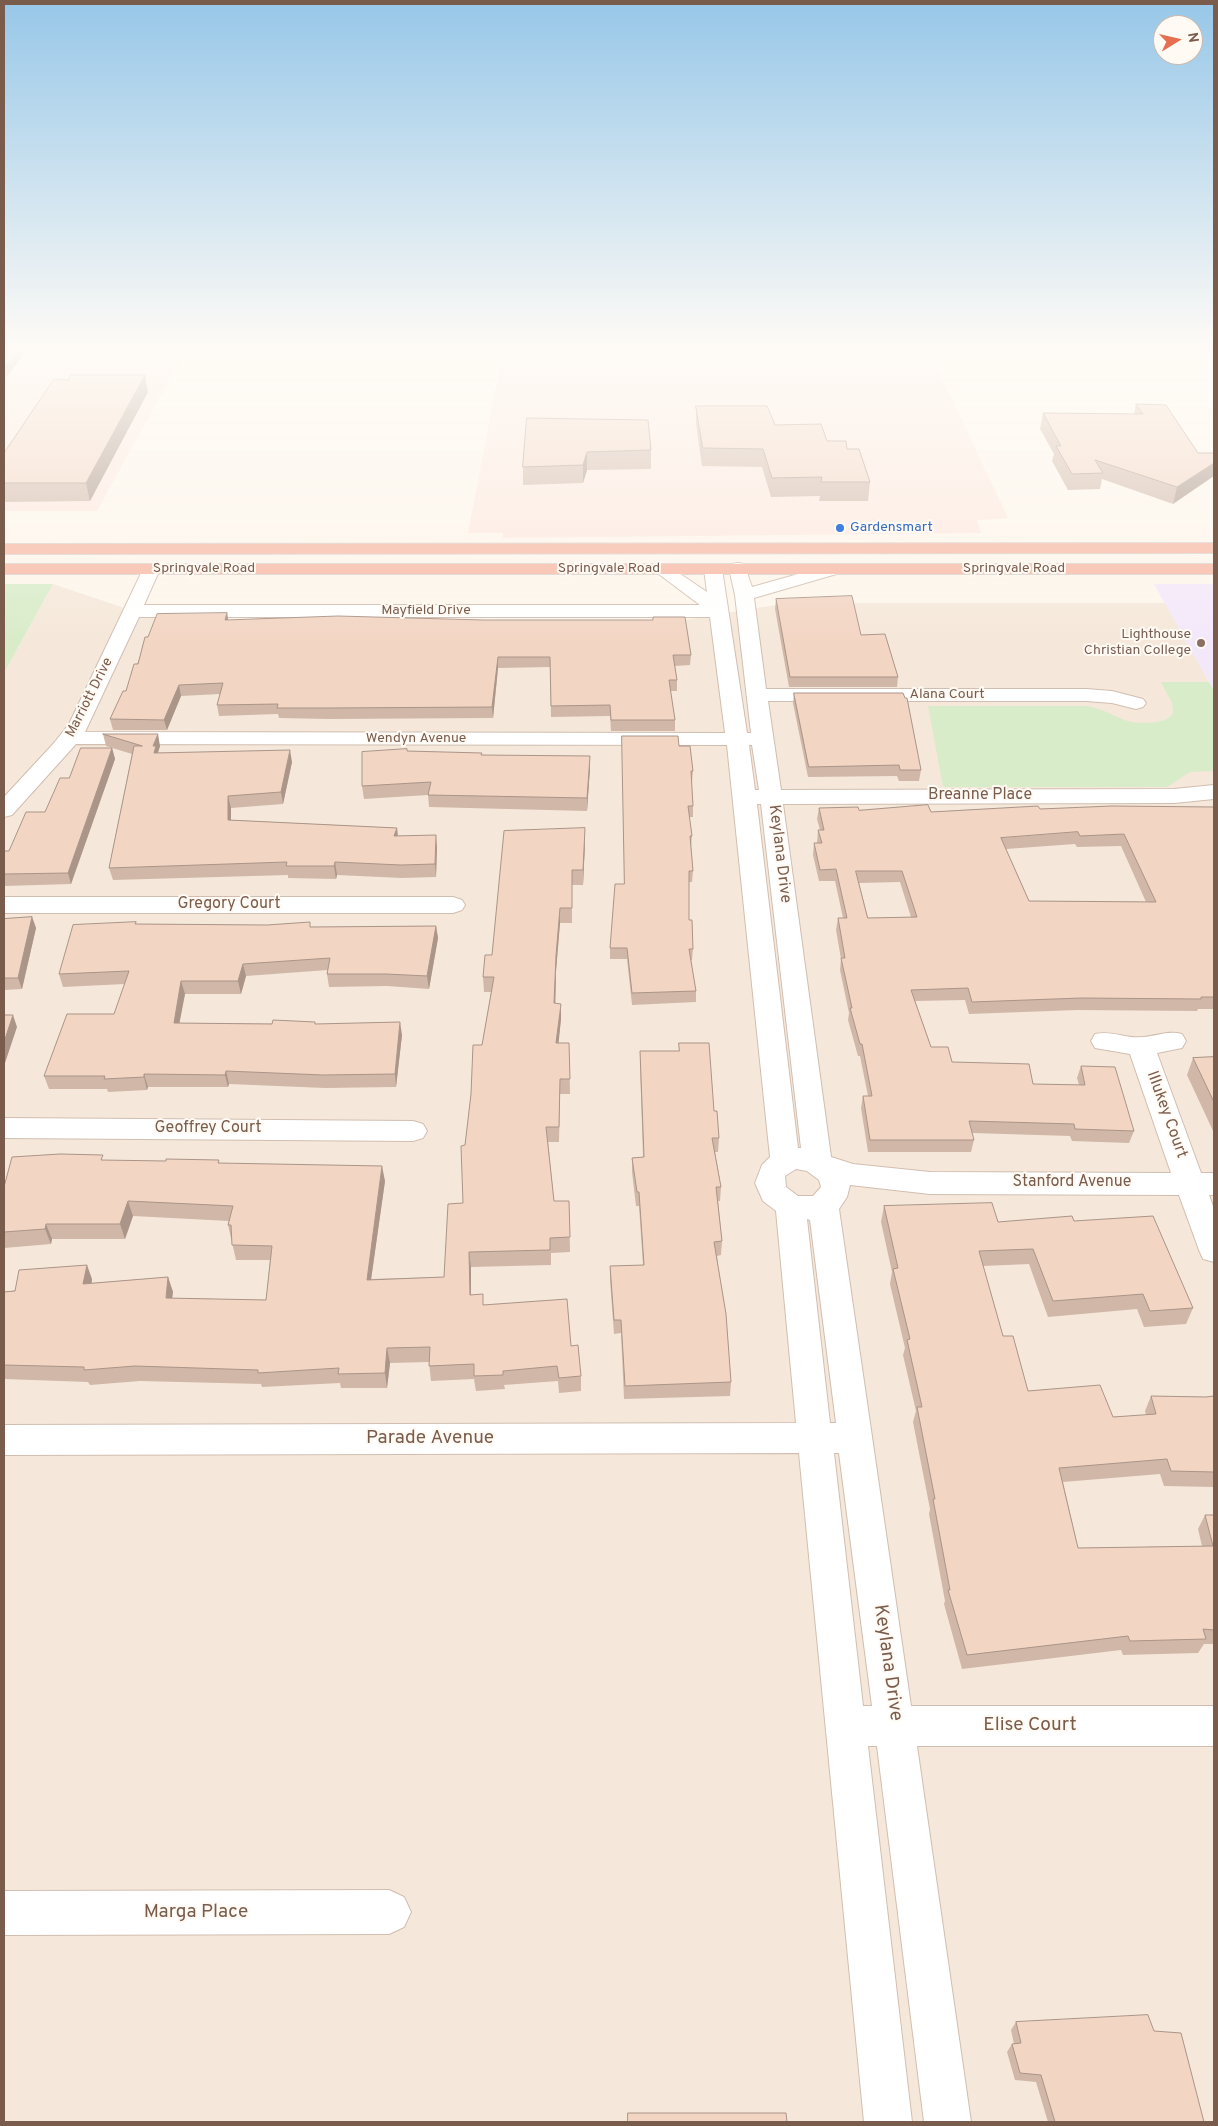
<!DOCTYPE html>
<style>
body{margin:0}
#map{position:relative;width:1218px;height:2126px;overflow:hidden;background:#fdf6ec;font-family:Overpass,sans-serif}
canvas{display:block}
.frame{position:absolute;inset:0;border:5px solid #7a5c4d;pointer-events:none}
.north{position:absolute;left:1153px;top:15px;width:50px;height:50px;box-sizing:border-box;background:#fffaf3;border:1px solid #cabbb1;border-radius:50%;rotate:81deg;font-size:14px;font-weight:700;line-height:20px;text-align:center;color:#7a5c4d}
.north::after{content:'';display:block;margin:auto;width:18px;height:22px;background:#e76f51;clip-path:polygon(50% 0,100% 100%,50% 72%,0 100%)}
</style>
<div id="map">
<canvas width="1218" height="2126"></canvas>
<div class="frame"></div>
<div class="north">N</div>
</div>
<script>
const g = document.querySelector('canvas').getContext('2d');
g.lineJoin = 'round';
function fillPath(path, color) { g.fillStyle = color; g.fill(path, 'evenodd'); }
function stroke(path, color, width, dash) { g.strokeStyle = color; g.lineWidth = width; g.lineCap = dash ? 'butt' : 'round'; g.setLineDash(dash || []); g.stroke(path); }
function label(font, color, halo, rows, align = 'center') {
  g.font = font + ' Overpass,sans-serif'; g.lineWidth = 4; g.setLineDash([]); g.textBaseline = 'middle'; g.strokeStyle = halo; g.fillStyle = color; for (const [text, x, y, turn = 0] of rows) {
    g.save(); g.translate(x, y); g.rotate((+turn || 0) * Math.PI / 180); g.textAlign = isNaN(turn) ? turn : align; if (halo) g.strokeText(text, 0, 0); g.fillText(text, 0, 0); g.restore();
  }
}
const residential = new Path2D(`
 M 53,584 L 160,620 L 684,620 L 787,603 L 1165,603 L 1214,691 L 1214,2122 L 4,2122 L 4,673 Z`);
const commercial = new Path2D(`
 M 4,348 L 187,348 L 97,511 L 4,511 Z
 M 503,348 L 928,348 L 1008,518 L 977,520 L 981,533 L 503,538 L 503,533 L 468,533 Z`);
const education = new Path2D(`
 M 1154,584 L 1214,584 L 1214,691 L 1209,682 Z`);
const green = new Path2D(`
 M 4,347 L 749,347 L 4,348 Z
 M 766,347 L 1214,347 L 1214,349 Z
 M 4,584 L 53,584 L 4,673 Z
 M 1161,682 L 1209,682 L 1214,691 L 1214,771 L 1190,772 L 1167,787 L 943,787 L 928,706 L 1087,706 C 1115,711 1122,727 1156,722 C 1163,721 1169,719 1173,713 L 1172,703 Z`);
const minor = new Path2D(`
 M 738,563 L 744,564 L 752,587 L 834,564 L 840,565 L 843,569 L 840,573 L 754,598 L 766,689 L 1086,689 L 1112,691 L 1143,699 L 1146,703 L 1143,707 L 1136,709 L 1112,703 L 1086,701 L 768,701 L 781,790 L 1174,789 L 1214,785 L 1214,799 L 1174,803 L 783,804 L 831,1157 L 853,1164 L 930,1172 L 1171,1173 L 1130,1054 L 1095,1048 L 1091,1041 L 1095,1034 C 1112,1030 1126,1039 1143,1037 C 1157,1036 1168,1030 1182,1034 L 1186,1041 L 1182,1048 L 1157,1053 L 1201,1173 L 1214,1173 L 1214,1195 L 1209,1195 L 1214,1209 L 1214,1262 L 1203,1259 L 1199,1250 L 1179,1195 L 930,1194 L 850,1185 L 847,1197 L 839,1209 L 911,1706 L 1214,1706 L 1214,1746 L 917,1746 L 971,2122 L 924,2122 L 877,1746 L 868,1746 L 912,2122 L 864,2122 L 799,1453 L 4,1455 L 4,1425 L 796,1423 L 776,1211 L 763,1201 L 755,1183 L 762,1165 L 770,1157 L 727,745 L 76,744 L 12,815 L 4,817 L 4,797 L 54,743 L 69,724 L 145,565 L 157,565 L 160,569 L 144,605 L 700,605 L 652,569 L 655,565 L 667,565 L 707,592 L 704,569 L 707,565 L 719,565 L 722,569 L 747,733 L 751,733 L 735,595 L 729,568 L 732,564 ZM 139,617 L 710,617 L 725,733 L 85,732 ZM 749,745 L 752,745 L 759,790 L 755,790 ZM 757,804 L 761,804 L 801,1148 L 798,1148 ZM 796,1169 L 807,1171 L 819,1180 L 821,1187 L 813,1196 L 798,1196 L 786,1187 L 785,1176 ZM 807,1219 L 810,1220 L 836,1423 L 830,1423 ZM 834,1453 L 839,1453 L 872,1706 L 863,1706 Z
 M 4,897 L 453,897 L 462,900 L 465,905 L 462,910 L 453,913 L 4,913 Z
 M 4,1118 L 413,1121 L 423,1124 L 427,1131 L 423,1138 L 413,1141 L 4,1138 Z
 M 389,1890 L 404,1897 L 411,1912 L 404,1927 L 389,1934 L 4,1935 L 4,1891 Z`);
const highway = new Path2D(`
 M 1214,543 L 1214,553 L 4,554 L 4,544 Z
 M 4,564 L 1214,564 L 1214,574 L 4,574 Z`);
const wall = new Path2D(`
 M 4,347 L 23,356 L 6,377 L 4,377 Z
 M 148,392 L 90,501 L 4,502 L 4,453 Z
 M 1136,404 L 1198,453 L 1173,504 L 1102,479 L 1100,489 L 1068,490 L 1052,461 L 1054,454 L 1040,429 L 1043,413 L 1134,414 Z
 M 696,406 L 775,425 L 827,441 L 847,449 L 870,482 L 868,501 L 819,501 L 820,496 L 771,497 L 762,467 L 702,466 L 696,424 Z
 M 648,420 L 651,450 L 651,469 L 587,470 L 583,483 L 523,485 L 523,467 Z
 M 776,599 L 861,635 L 898,677 L 897,687 L 789,687 L 775,609 Z
 M 227,613 L 228,620 L 691,655 L 690,665 L 675,666 L 677,680 L 677,691 L 670,691 L 675,720 L 675,731 L 611,731 L 610,716 L 551,717 L 550,667 L 498,668 L 493,718 L 329,719 L 279,718 L 278,714 L 219,716 L 217,705 L 220,694 L 181,696 L 167,730 L 113,730 L 110,719 L 126,691 L 148,637 Z
 M 794,693 L 921,770 L 919,781 L 899,781 L 897,776 L 808,777 L 793,703 Z
 M 103,734 L 160,746 L 158,753 L 292,762 L 283,804 L 231,808 L 231,820 L 397,828 L 398,836 L 437,847 L 436,877 L 402,878 L 337,875 L 336,879 L 288,878 L 288,875 L 113,880 L 109,868 L 132,754 L 106,746 Z
 M 679,746 L 693,771 L 692,782 L 691,782 L 693,806 L 693,817 L 689,817 L 692,836 L 691,847 L 693,871 L 692,882 L 689,882 L 689,920 L 693,949 L 692,960 L 691,960 L 696,991 L 696,1002 L 632,1005 L 627,959 L 610,959 L 610,948 L 624,884 Z
 M 112,748 L 115,759 L 71,884 L 4,886 L 4,851 L 9,851 L 45,812 L 69,778 Z
 M 407,751 L 482,755 L 590,768 L 587,811 L 429,807 L 428,795 L 364,799 L 362,786 Z
 M 1214,807 L 1214,1009 L 1198,1009 L 1197,1011 L 1077,1010 L 969,1014 L 965,1000 L 915,1001 L 931,1047 L 952,1062 L 1033,1084 L 1079,1085 L 1077,1078 L 1081,1066 L 1134,1131 L 1129,1143 L 1072,1141 L 1070,1136 L 972,1133 L 974,1140 L 971,1152 L 868,1152 L 861,1108 L 863,1096 L 868,1096 L 860,1056 L 858,1056 L 848,1020 L 849,1013 L 840,970 L 841,959 L 836,930 L 838,918 L 843,918 L 835,881 L 819,881 L 813,855 L 814,843 L 817,843 L 818,830 L 820,830 L 817,819 L 819,808 L 859,810 L 931,812 L 1040,809 ZM 1075,844 L 1077,847 L 1121,846 L 1146,902 L 1029,901 L 1006,849 ZM 900,882 L 911,917 L 868,918 L 859,883 Z
 M 585,843 L 583,885 L 572,885 L 572,923 L 560,923 L 556,971 L 555,1004 L 561,1019 L 558,1043 L 569,1043 L 570,1094 L 560,1094 L 559,1142 L 548,1142 L 554,1201 L 569,1201 L 570,1252 L 551,1253 L 551,1265 L 471,1267 L 471,1295 L 484,1305 L 571,1346 L 581,1376 L 581,1391 L 559,1393 L 558,1381 L 504,1385 L 505,1389 L 476,1391 L 474,1379 L 431,1381 L 429,1362 L 390,1363 L 387,1388 L 341,1388 L 340,1383 L 262,1387 L 261,1384 L 140,1381 L 90,1385 L 88,1382 L 4,1379 L 4,1292 L 92,1279 L 92,1283 L 168,1277 L 173,1292 L 172,1298 L 266,1300 L 270,1260 L 236,1260 L 228,1225 L 229,1221 L 133,1216 L 125,1239 L 52,1239 L 51,1244 L 4,1248 L 4,1187 L 105,1161 L 166,1161 L 219,1160 L 219,1163 L 385,1181 L 371,1279 L 444,1277 L 463,1203 L 465,1145 L 491,992 L 484,992 L 483,977 L 492,955 Z
 M 32,917 L 36,928 L 22,989 L 4,990 L 4,919 Z
 M 136,924 L 311,927 L 436,926 L 438,938 L 429,989 L 387,986 L 329,987 L 327,974 L 328,970 L 246,976 L 241,994 L 185,994 L 179,1023 L 316,1024 L 402,1035 L 396,1087 L 325,1088 L 229,1084 L 228,1087 L 148,1087 L 147,1090 L 108,1092 L 107,1089 L 49,1089 L 44,1076 L 114,1014 L 125,984 L 63,987 L 59,974 Z
 M 679,1043 L 714,1111 L 719,1138 L 718,1152 L 715,1152 L 721,1187 L 720,1201 L 718,1201 L 722,1241 L 721,1255 L 717,1256 L 731,1382 L 730,1396 L 624,1399 L 621,1333 L 614,1334 L 610,1280 L 610,1266 L 643,1265 L 639,1206 L 636,1206 L 632,1172 L 632,1158 L 643,1157 L 640,1065 L 640,1051 L 679,1051 Z
 M 1214,1057 L 1214,1133 L 1187,1075 L 1193,1058 Z
 M 884,1206 L 998,1222 L 1074,1221 L 1193,1308 L 1186,1324 L 1144,1327 L 1137,1309 L 1048,1317 L 1029,1264 L 983,1266 L 1003,1336 L 1028,1391 L 1113,1417 L 1146,1415 L 1145,1411 L 1151,1396 L 1206,1397 L 1214,1396 L 1214,1487 L 1164,1486 L 1160,1474 L 1063,1482 L 1078,1548 L 1202,1546 L 1198,1529 L 1205,1515 L 1214,1515 L 1214,1644 L 1204,1644 L 1198,1653 L 1123,1655 L 1121,1650 L 962,1669 L 944,1604 L 945,1601 L 929,1514 L 930,1509 L 913,1422 L 916,1411 L 903,1355 L 905,1348 L 890,1284 L 892,1272 L 881,1222 Z
 M 1016,2022 L 1154,2031 L 1204,2122 L 1048,2122 L 1036,2082 L 1015,2080 L 1007,2052 L 1012,2044 L 1014,2044 L 1011,2030 Z`);
const shadedWall = new Path2D(`
 M 21,347 L 23,356 L 6,377 L 4,368 Z
 M 145,375 L 148,392 L 90,501 L 86,483 Z
 M 587,452 L 587,470 L 583,483 L 583,465 Z
 M 1214,463 L 1214,476 L 1173,504 L 1177,487 Z
 M 227,613 L 229,624 L 225,620 Z
 M 498,657 L 498,668 L 493,718 L 492,707 Z
 M 179,685 L 181,696 L 167,730 L 164,720 Z
 M 158,734 L 160,746 L 158,752 L 159,758 L 154,753 L 153,746 Z
 M 112,748 L 115,759 L 71,884 L 68,873 Z
 M 290,750 L 292,762 L 283,804 L 281,792 Z
 M 590,756 L 590,768 L 587,811 L 587,798 Z
 M 228,796 L 231,808 L 231,832 L 228,820 Z
 M 397,828 L 398,840 L 394,836 Z
 M 585,828 L 585,843 L 583,885 L 583,870 Z
 M 436,835 L 437,847 L 436,877 L 435,864 Z
 M 335,862 L 337,875 L 336,879 L 334,866 Z
 M 560,908 L 560,923 L 556,971 L 555,1018 L 554,1003 L 556,956 Z
 M 32,917 L 36,928 L 22,989 L 18,978 Z
 M 436,926 L 438,938 L 429,989 L 427,976 Z
 M 243,964 L 246,976 L 241,994 L 238,981 Z
 M 181,981 L 185,994 L 177,1036 L 174,1023 Z
 M 561,1004 L 561,1019 L 557,1058 L 556,1043 Z
 M 13,1015 L 17,1027 L 4,1066 L 4,1042 Z
 M 400,1022 L 402,1035 L 396,1087 L 395,1074 Z
 M 226,1071 L 229,1084 L 228,1087 L 225,1075 Z
 M 144,1074 L 148,1087 L 147,1090 L 144,1077 Z
 M 382,1166 L 385,1181 L 369,1294 L 367,1280 Z
 M 128,1201 L 133,1216 L 125,1239 L 120,1224 Z
 M 46,1224 L 52,1239 L 51,1244 L 45,1229 Z
 M 469,1252 L 471,1267 L 471,1310 L 470,1295 Z
 M 87,1265 L 92,1279 L 89,1299 L 83,1284 Z
 M 168,1277 L 173,1292 L 170,1312 L 166,1298 Z
 M 387,1348 L 390,1363 L 387,1388 L 385,1373 Z`);
const building = new Path2D(`
 M 4,347 L 21,347 L 4,368 Z
 M 71,375 L 145,375 L 86,483 L 4,483 L 4,453 L 54,379 L 68,380 Z
 M 1136,404 L 1166,405 L 1198,453 L 1214,453 L 1214,463 L 1177,487 L 1095,460 L 1103,473 L 1072,474 L 1056,446 L 1061,446 L 1043,413 L 1143,414 Z
 M 696,406 L 767,406 L 775,425 L 821,424 L 827,441 L 846,441 L 847,449 L 859,449 L 870,482 L 821,482 L 822,477 L 772,478 L 763,449 L 703,448 Z
 M 527,418 L 648,420 L 651,450 L 587,452 L 583,465 L 523,467 Z
 M 852,596 L 861,635 L 885,634 L 898,677 L 790,677 L 776,599 Z
 M 227,613 L 225,620 L 338,616 L 483,620 L 653,620 L 653,617 L 685,617 L 691,655 L 673,655 L 677,680 L 669,680 L 675,720 L 611,720 L 610,705 L 551,706 L 550,657 L 498,657 L 492,707 L 328,708 L 277,708 L 278,704 L 217,705 L 223,683 L 179,685 L 164,720 L 110,719 L 123,691 L 126,691 L 134,664 L 138,664 L 145,637 L 148,637 L 157,614 Z
 M 794,693 L 903,693 L 905,698 L 907,698 L 921,770 L 900,770 L 899,765 L 809,767 Z
 M 103,734 L 158,734 L 153,746 L 156,746 L 154,753 L 290,750 L 281,792 L 228,796 L 228,820 L 397,828 L 394,836 L 436,835 L 435,864 L 401,865 L 335,862 L 334,866 L 286,866 L 287,862 L 109,868 L 134,746 L 142,746 Z
 M 622,736 L 678,736 L 679,746 L 690,746 L 693,771 L 691,771 L 693,806 L 688,806 L 692,836 L 690,836 L 693,871 L 689,871 L 689,920 L 692,920 L 693,949 L 689,949 L 696,991 L 632,993 L 627,948 L 610,948 L 615,884 L 624,884 Z
 M 81,748 L 112,748 L 68,873 L 4,874 L 4,851 L 9,851 L 26,812 L 45,812 L 60,778 L 69,778 Z
 M 407,749 L 407,751 L 482,753 L 481,755 L 590,756 L 587,798 L 428,795 L 431,782 L 362,786 L 362,752 Z
 M 928,805 L 931,812 L 1038,806 L 1040,809 L 1112,806 L 1214,807 L 1214,997 L 1201,997 L 1201,999 L 1081,998 L 972,1002 L 968,988 L 911,990 L 931,1047 L 948,1047 L 952,1062 L 1029,1064 L 1033,1084 L 1085,1085 L 1081,1066 L 1115,1067 L 1134,1131 L 1075,1129 L 1074,1124 L 969,1121 L 974,1140 L 870,1140 L 863,1096 L 872,1096 L 862,1044 L 860,1044 L 850,1008 L 852,1008 L 841,958 L 845,958 L 838,918 L 847,918 L 836,869 L 820,870 L 814,843 L 822,843 L 818,830 L 824,830 L 819,808 L 858,807 L 859,810 ZM 1078,832 L 1080,836 L 1124,834 L 1156,902 L 1029,901 L 1001,838 ZM 856,871 L 902,871 L 917,917 L 868,918 Z
 M 585,828 L 583,870 L 572,870 L 572,908 L 560,908 L 556,956 L 554,1003 L 561,1004 L 556,1043 L 569,1043 L 570,1079 L 560,1079 L 559,1127 L 546,1127 L 554,1201 L 569,1201 L 570,1237 L 550,1238 L 550,1250 L 469,1252 L 470,1295 L 483,1294 L 483,1305 L 567,1299 L 571,1346 L 578,1345 L 581,1376 L 559,1378 L 557,1366 L 503,1371 L 503,1375 L 474,1376 L 474,1364 L 429,1366 L 430,1347 L 387,1348 L 385,1373 L 338,1374 L 339,1368 L 258,1373 L 258,1370 L 135,1366 L 84,1370 L 84,1367 L 4,1365 L 4,1292 L 15,1291 L 19,1270 L 87,1265 L 83,1284 L 168,1277 L 166,1298 L 266,1300 L 272,1246 L 232,1245 L 231,1225 L 228,1225 L 233,1206 L 128,1201 L 120,1224 L 46,1224 L 45,1229 L 4,1232 L 4,1187 L 12,1157 L 60,1154 L 103,1155 L 101,1160 L 166,1161 L 166,1159 L 219,1160 L 218,1163 L 382,1166 L 367,1280 L 444,1277 L 448,1204 L 463,1203 L 461,1146 L 465,1145 L 471,1094 L 473,1045 L 482,1045 L 494,977 L 483,977 L 485,955 L 492,955 L 504,831 Z
 M 32,917 L 18,978 L 4,978 L 4,919 Z
 M 136,922 L 135,924 L 267,925 L 310,922 L 310,927 L 436,926 L 427,976 L 386,974 L 327,974 L 330,958 L 243,964 L 238,981 L 181,981 L 174,1023 L 272,1024 L 273,1020 L 315,1022 L 315,1024 L 400,1022 L 395,1074 L 323,1075 L 226,1071 L 225,1075 L 144,1074 L 144,1077 L 104,1079 L 105,1076 L 44,1076 L 67,1014 L 114,1014 L 129,971 L 59,974 L 73,925 Z
 M 4,1015 L 13,1015 L 4,1042 Z
 M 679,1043 L 709,1043 L 714,1111 L 717,1111 L 719,1138 L 712,1138 L 721,1187 L 716,1187 L 722,1241 L 714,1242 L 726,1314 L 731,1382 L 625,1386 L 621,1320 L 614,1320 L 610,1266 L 644,1265 L 639,1192 L 637,1192 L 632,1158 L 644,1157 L 640,1051 L 679,1051 Z
 M 1214,1057 L 1214,1102 L 1193,1058 Z
 M 992,1203 L 998,1222 L 1072,1216 L 1074,1221 L 1153,1216 L 1193,1308 L 1150,1311 L 1143,1294 L 1053,1301 L 1033,1249 L 979,1251 L 1003,1336 L 1013,1336 L 1028,1391 L 1100,1385 L 1113,1417 L 1156,1414 L 1151,1396 L 1206,1397 L 1214,1396 L 1214,1472 L 1171,1471 L 1167,1459 L 1059,1468 L 1078,1548 L 1213,1546 L 1205,1515 L 1214,1515 L 1214,1630 L 1203,1629 L 1206,1639 L 1130,1641 L 1128,1636 L 967,1655 L 948,1590 L 950,1590 L 933,1499 L 935,1499 L 917,1407 L 922,1407 L 907,1340 L 910,1339 L 893,1269 L 898,1268 L 884,1206 Z
 M 1148,2015 L 1154,2031 L 1181,2033 L 1204,2122 L 1055,2122 L 1041,2075 L 1020,2073 L 1012,2044 L 1021,2043 L 1016,2022 Z
 M 628,2113 L 786,2113 L 787,2122 L 628,2122 Z`);
const markers = [
 [840,528,5,"#3f7fe0"],
 [1201,643,5,"#8d6e63"]
];
const farShopnames = [
 ["Gardensmart",850,528]
];
const farStreetnames = [
 ["Springvale Road",204,569],
 ["Springvale Road",609,569],
 ["Springvale Road",1014,569],
 ["Mayfield Drive",426,611],
 ["Alana Court",947,695],
 ["Marriott Drive",90,698,-63],
 ["Wendyn Avenue",416,739]
];
const farEducationnames = [
 ["Lighthouse",1191,635],
 ["Christian College",1191,651]
];
const streetNames = [
 ["Breanne Place",980,796],
 ["Keylana Drive",779,854,83],
 ["Gregory Court",229,905],
 ["Illukey Court",1166,1115,70],
 ["Geoffrey Court",208,1129],
 ["Stanford Avenue",1072,1183]
];
const nearStreetnames = [
 ["Parade Avenue",430,1439],
 ["Keylana Drive",887,1663,82],
 ["Elise Court",1030,1726],
 ["Marga Place",196,1913]
];
fillPath(residential, '#f5e8da');
fillPath(commercial, '#fde8e0');
fillPath(education, '#f3e8fa');
fillPath(green, '#d8ecc9');
stroke(minor, '#d1beb0', 2);
stroke(highway, '#dad1cd', 2);
fillPath(minor, '#fff');
fillPath(highway, '#f7b7a3');
fillPath(wall, '#d1b7a8');
fillPath(shadedWall, '#aa9588');
fillPath(building, '#f3d5c3');
stroke(building, '#aa9588', 1);
const sky = g.createLinearGradient(0, 0, 0, 644);
sky.addColorStop(0, '#97c7e8');
sky.addColorStop(0.54, '#fefbf6');
sky.addColorStop(1, '#fefbf600');
g.fillStyle = sky;
g.fillRect(0, 0, 1218, 644);
for (const [x, y, r, color] of markers) { const dot = new Path2D(); dot.arc(x, y, r, 0, 2 * Math.PI); g.fillStyle = color; g.fill(dot); stroke(dot, '#fffaf3', 2); }
label('14px', '#366cbe', '#fffaf3', farShopnames, 'left');
label('14px', '#7a5c4d', '#fffaf3', farStreetnames);
label('14px', '#785e54', '#fffaf3', farEducationnames, 'right');
label('16px', '#7a5c4d', '#fffaf3', streetNames);
label('19px', '#7a5c4d', '#fffaf3', nearStreetnames);
</script>
